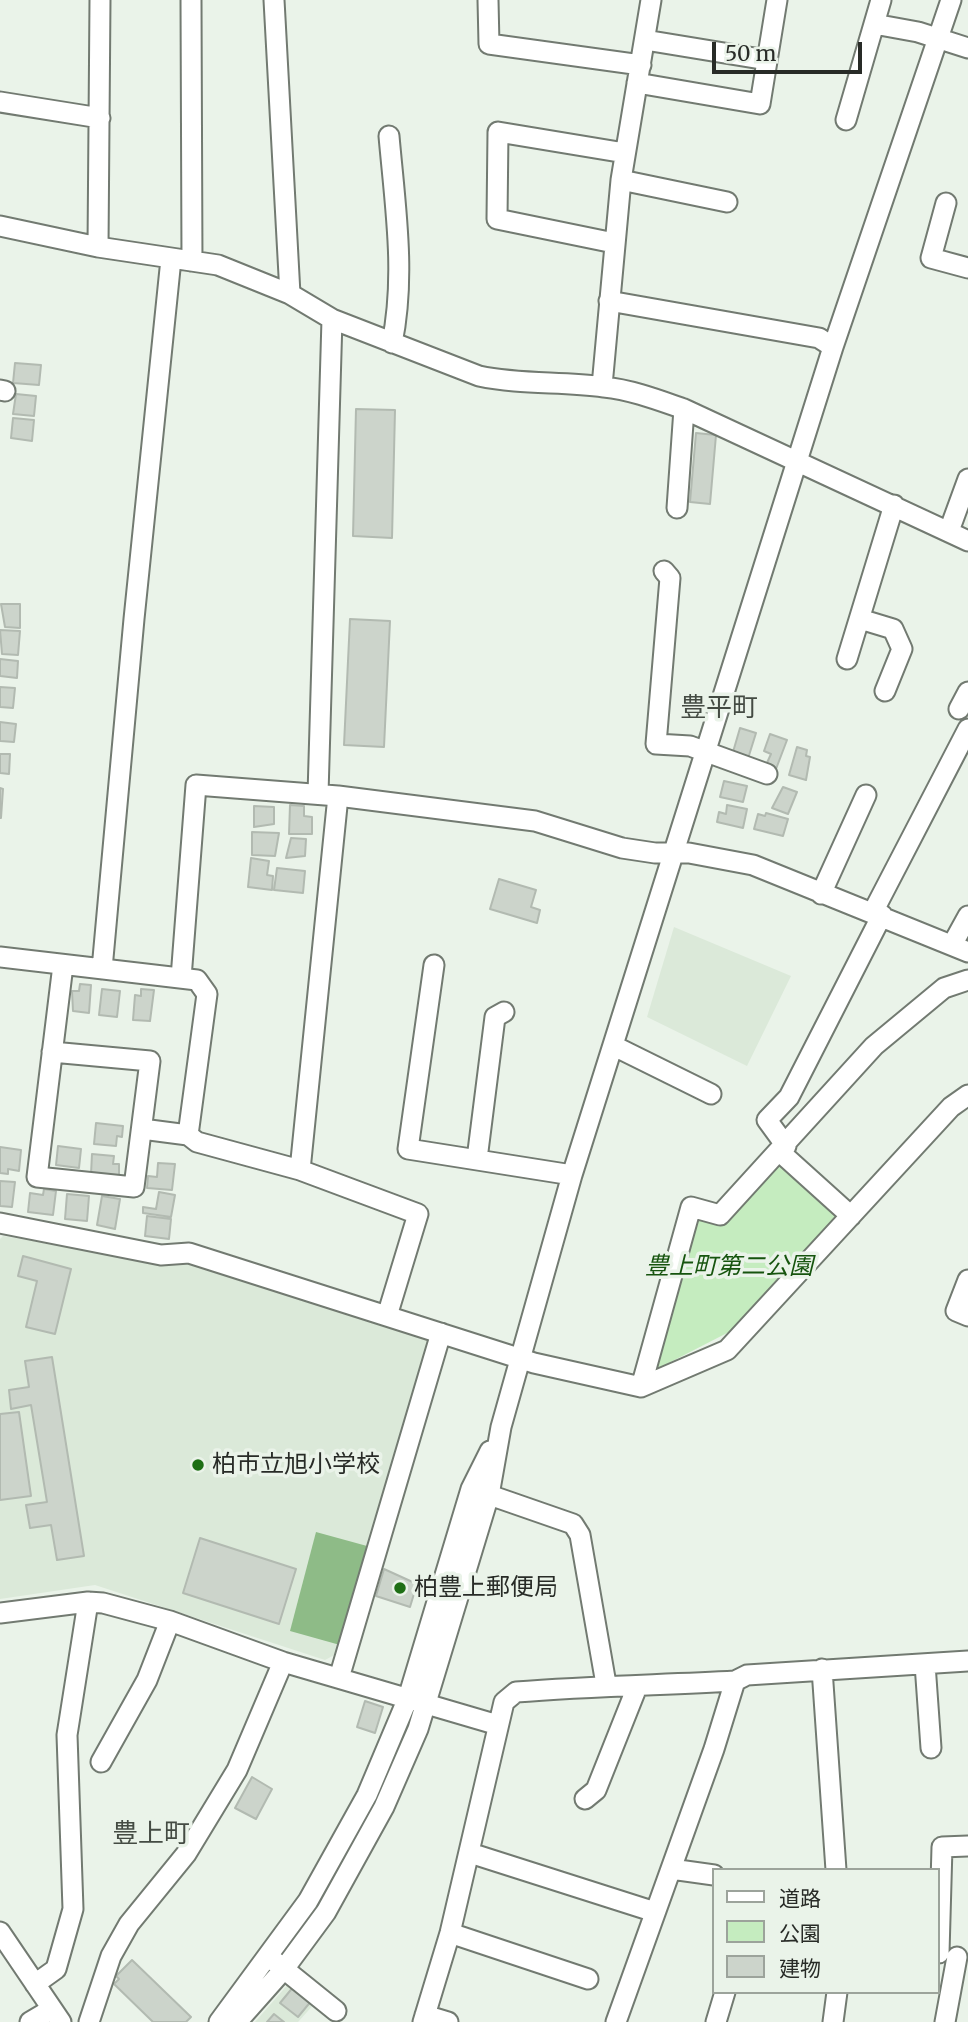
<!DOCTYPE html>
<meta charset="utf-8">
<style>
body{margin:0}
#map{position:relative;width:968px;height:2022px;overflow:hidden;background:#eaf3e9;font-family:Merriweather,"Noto Sans JP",serif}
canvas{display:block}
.legend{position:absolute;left:712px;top:1868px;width:228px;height:126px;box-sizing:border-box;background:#eaf3e9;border:2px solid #9ca39b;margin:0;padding:9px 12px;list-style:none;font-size:21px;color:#282b27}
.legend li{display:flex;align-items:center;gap:14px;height:35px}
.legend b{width:35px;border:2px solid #9ca39b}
.scale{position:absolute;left:712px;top:42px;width:150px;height:32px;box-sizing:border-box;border:4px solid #282b27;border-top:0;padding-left:9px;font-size:21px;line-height:24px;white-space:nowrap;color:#282b27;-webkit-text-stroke:5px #eaf3e9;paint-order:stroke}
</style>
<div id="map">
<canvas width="968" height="2022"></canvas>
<ul class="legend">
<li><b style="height:9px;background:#fff"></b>道路</li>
<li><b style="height:19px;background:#c5ecbf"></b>公園</li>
<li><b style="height:19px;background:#ccd4cb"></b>建物</li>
</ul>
<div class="scale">50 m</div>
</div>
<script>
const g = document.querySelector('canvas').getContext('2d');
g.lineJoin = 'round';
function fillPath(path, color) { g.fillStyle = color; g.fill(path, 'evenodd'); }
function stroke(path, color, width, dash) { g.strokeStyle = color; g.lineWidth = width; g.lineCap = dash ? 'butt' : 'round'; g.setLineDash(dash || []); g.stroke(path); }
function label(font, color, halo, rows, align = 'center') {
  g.font = font + ' Merriweather,"Noto Sans JP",serif'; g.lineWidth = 7; g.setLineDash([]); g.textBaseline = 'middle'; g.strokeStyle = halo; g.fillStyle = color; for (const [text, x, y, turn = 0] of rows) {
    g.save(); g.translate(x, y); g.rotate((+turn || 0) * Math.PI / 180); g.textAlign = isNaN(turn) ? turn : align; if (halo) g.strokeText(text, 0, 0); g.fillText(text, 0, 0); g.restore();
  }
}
const built = new Path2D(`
 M 674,927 L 791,976 L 747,1066 L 647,1017 Z
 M 3,1236 L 125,1256 L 190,1262 L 426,1334 L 431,1344 L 340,1652 L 325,1660 L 95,1585 L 0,1599 L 0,1239 Z
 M 290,1982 L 316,2002 L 298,2022 L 255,2022 Z`);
const green = new Path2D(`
 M 778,1165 L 787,1166 L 835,1212 L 836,1221 L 729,1332 L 653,1371 L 694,1220 Z`);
const water = new Path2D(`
 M 316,1532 L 367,1546 L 340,1645 L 290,1631 Z`);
const building = new Path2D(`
 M 15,363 L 41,365 L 39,385 L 13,383 Z
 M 16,394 L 36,396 L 34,416 L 13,414 Z
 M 356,409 L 395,410 L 392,538 L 353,536 Z
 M 13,418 L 34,420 L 32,441 L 11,438 Z
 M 696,433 L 716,435 L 710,504 L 690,502 Z
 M 1,604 L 20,604 L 20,628 L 5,627 Z
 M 350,619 L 390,621 L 384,747 L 344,745 Z
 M 0,630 L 20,631 L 18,655 L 2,654 Z
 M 0,659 L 18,661 L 17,678 L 0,676 Z
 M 0,687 L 15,688 L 13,708 L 0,707 Z
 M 0,722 L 16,724 L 14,742 L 0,741 Z
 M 740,728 L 756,733 L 746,765 L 733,752 Z
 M 770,734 L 787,740 L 776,769 L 766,765 L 771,754 L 764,751 Z
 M 797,747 L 807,750 L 806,756 L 810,757 L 806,780 L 789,775 Z
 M 0,754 L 10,754 L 9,774 L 0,773 Z
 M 724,781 L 747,786 L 743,802 L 720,797 Z
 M 783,787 L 797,792 L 788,814 L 772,808 Z
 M 0,788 L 3,789 L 1,818 L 0,818 Z
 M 290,805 L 304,806 L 304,816 L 312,817 L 312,834 L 289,834 Z
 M 727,805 L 747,809 L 743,828 L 717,822 L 719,812 L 726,814 Z
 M 254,806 L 274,807 L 274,824 L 254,827 Z
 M 766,813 L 788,819 L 783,836 L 754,829 L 758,814 L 765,816 Z
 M 252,832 L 279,833 L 275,856 L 252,855 Z
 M 291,838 L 306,839 L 305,856 L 286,858 Z
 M 251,858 L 269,861 L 267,875 L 273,876 L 272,890 L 248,887 Z
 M 277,868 L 305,871 L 303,893 L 274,890 Z
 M 499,879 L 536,890 L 531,907 L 540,910 L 537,923 L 490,909 Z
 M 80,984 L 91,985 L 89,1013 L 73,1011 L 72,991 L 79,991 Z
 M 102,989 L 120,991 L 117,1017 L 99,1015 Z
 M 141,989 L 154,990 L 150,1021 L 133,1020 L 135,995 L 141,996 Z
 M 96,1123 L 123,1126 L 122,1137 L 117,1136 L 116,1146 L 94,1144 Z
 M 58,1146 L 81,1149 L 79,1168 L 56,1165 Z
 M 0,1147 L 21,1150 L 19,1171 L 8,1169 L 8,1174 L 0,1173 Z
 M 92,1154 L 114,1156 L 113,1164 L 119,1164 L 119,1176 L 91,1174 Z
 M 158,1163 L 175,1164 L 172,1190 L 147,1188 L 148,1176 L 157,1177 Z
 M 0,1181 L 15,1182 L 12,1207 L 0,1206 Z
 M 44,1189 L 56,1191 L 53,1215 L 28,1212 L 30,1193 L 43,1195 Z
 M 159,1192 L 175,1195 L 171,1217 L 143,1213 L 143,1207 L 156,1209 Z
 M 67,1194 L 89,1196 L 87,1221 L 65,1219 Z
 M 102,1196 L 120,1199 L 115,1229 L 97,1225 Z
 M 147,1216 L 171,1219 L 169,1239 L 145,1236 Z
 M 23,1256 L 71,1269 L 55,1334 L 26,1327 L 37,1281 L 18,1276 Z
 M 52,1357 L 84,1556 L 57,1560 L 51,1525 L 30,1528 L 26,1505 L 47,1502 L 31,1405 L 11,1409 L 9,1390 L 29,1387 L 25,1361 Z
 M 19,1412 L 31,1496 L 0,1500 L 0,1414 Z
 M 200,1538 L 296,1569 L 279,1624 L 183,1593 Z
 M 384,1569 L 417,1584 L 410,1607 L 376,1596 Z
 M 365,1701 L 383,1707 L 375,1733 L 357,1727 Z
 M 252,1777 L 272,1789 L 256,1819 L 235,1808 Z
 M 132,1960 L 191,2017 L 186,2022 L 153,2022 L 114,1984 L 119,1979 L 116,1976 Z
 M 294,1986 L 312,2000 L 298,2017 L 280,2003 Z
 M 274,2014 L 284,2022 L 267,2022 Z`);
const minor = new Path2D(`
 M 191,0 L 192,261
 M 274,0 L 290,294
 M 488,0 L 489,44 L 641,65
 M 874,24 L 918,32 L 968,48
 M 645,40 L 767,60
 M 637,83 L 760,104 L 777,0
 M 0,102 L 100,118
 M 846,120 L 881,0
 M 389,136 C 395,205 406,275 392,343
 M 621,180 L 727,202
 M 946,203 L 931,258 L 968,268
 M 0,226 L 98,247 L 218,265 L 290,294 L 332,319 L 479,376 C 521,385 562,381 604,387 C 632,390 658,400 684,409 L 968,541
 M 614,243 L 497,219 L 498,132 L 625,153
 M 98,247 L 100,0
 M 609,301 L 819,338 L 833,347
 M 602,386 L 621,180 L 651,0
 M 0,390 L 5,391
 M 677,508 L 684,409
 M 949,531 L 968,479
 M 664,571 L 670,578 L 656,744 L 690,746 L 767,774
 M 860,619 L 893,629 L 902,649 L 885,691
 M 847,659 L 894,505
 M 959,709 L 968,692
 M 318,794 L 332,319
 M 821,894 L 866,795
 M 873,912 L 968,729
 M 952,945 L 968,916
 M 0,957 L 197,980 L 207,994 L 188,1135 L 197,1142 L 300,1170 L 418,1214 L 387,1316
 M 434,965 L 408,1149 L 572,1175
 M 102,969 L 134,619 L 171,259
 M 181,978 L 196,785 L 338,796 L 535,821 L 622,848 L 655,853 L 689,853 L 753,865 L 968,952
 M 614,1046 L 711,1094
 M 52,1052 L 150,1061 L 134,1187 L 37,1177 L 63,965
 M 142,1129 L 188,1135
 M 786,1146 L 767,1120 L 789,1097 L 882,915
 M 780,1152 L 851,1216
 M 477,1159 L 495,1017 L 504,1012
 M 300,1170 L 338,796
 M 0,1223 L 161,1255 L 189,1253 L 534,1363 L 641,1387 L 727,1350 L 951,1107 L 968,1095
 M 968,1280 L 956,1311 L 968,1316
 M 641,1387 L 691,1207 L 720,1215 L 874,1046 L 944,988 L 968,980
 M 478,1491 L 573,1524 L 580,1535 L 606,1684
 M 0,1613 L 88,1602 L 103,1603 L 170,1621 L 283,1662 L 498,1725
 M 925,1664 L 931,1748
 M 822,1669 L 836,1870
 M 339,1678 L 441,1333
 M 101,1762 L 147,1680 L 170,1621
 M 585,1799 L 596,1790 L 637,1687
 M 470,1853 L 655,1912
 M 671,1869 L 714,1875
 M 0,1932 L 61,2022
 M 450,1933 L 588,1979
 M 939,1953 L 942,1847 L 968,1846
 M 274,1961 L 336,2011
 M 35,1984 L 56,1969 L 73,1909 L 67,1735 L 88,1602
 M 425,2015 L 448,2022
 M 30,2022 L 52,2009
 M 89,2022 L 111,1956 L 129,1924 L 186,1854 L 237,1770 L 283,1662
 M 219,2022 L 308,1901 L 367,1795 L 408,1698 L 471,1489 L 490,1451
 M 237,2022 L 284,1969 L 326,1912 L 384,1807 L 418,1729 L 489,1495 L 501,1427 L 572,1175 L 833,347 L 951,0
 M 423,2022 L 450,1933 L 504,1702 L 516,1692 C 589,1686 662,1685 735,1681 L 747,1675 L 968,1661
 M 616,2022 L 714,1749 L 735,1681
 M 716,2022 L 725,1992
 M 833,2022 L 837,1992
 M 945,2022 L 957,1957`);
const markers = [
 [198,1465,7,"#1e6f15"],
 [400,1588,7,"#1e6f15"]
];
const parkNames = [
 ["豊上町第二公園",729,1267]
];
const poiNames = [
 ["柏市立旭小学校",212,1465],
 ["柏豊上郵便局",414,1588]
];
const neighbourhoodNames = [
 ["豊平町",719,709],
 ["豊上町",151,1835]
];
fillPath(built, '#dbe9d9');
fillPath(green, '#c5ecbf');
fillPath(water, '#8ebb87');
fillPath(building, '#ccd4cb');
stroke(building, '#b2bab1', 2);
stroke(minor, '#727a71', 23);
stroke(minor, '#fff', 19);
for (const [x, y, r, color] of markers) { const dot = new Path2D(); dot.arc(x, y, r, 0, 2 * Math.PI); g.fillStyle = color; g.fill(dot); stroke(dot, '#eaf3e9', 2.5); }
label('italic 24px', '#16540e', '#eaf3e9', parkNames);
label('24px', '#282b27', '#eaf3e9', poiNames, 'left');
label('26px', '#444b43', '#eaf3e9', neighbourhoodNames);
</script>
